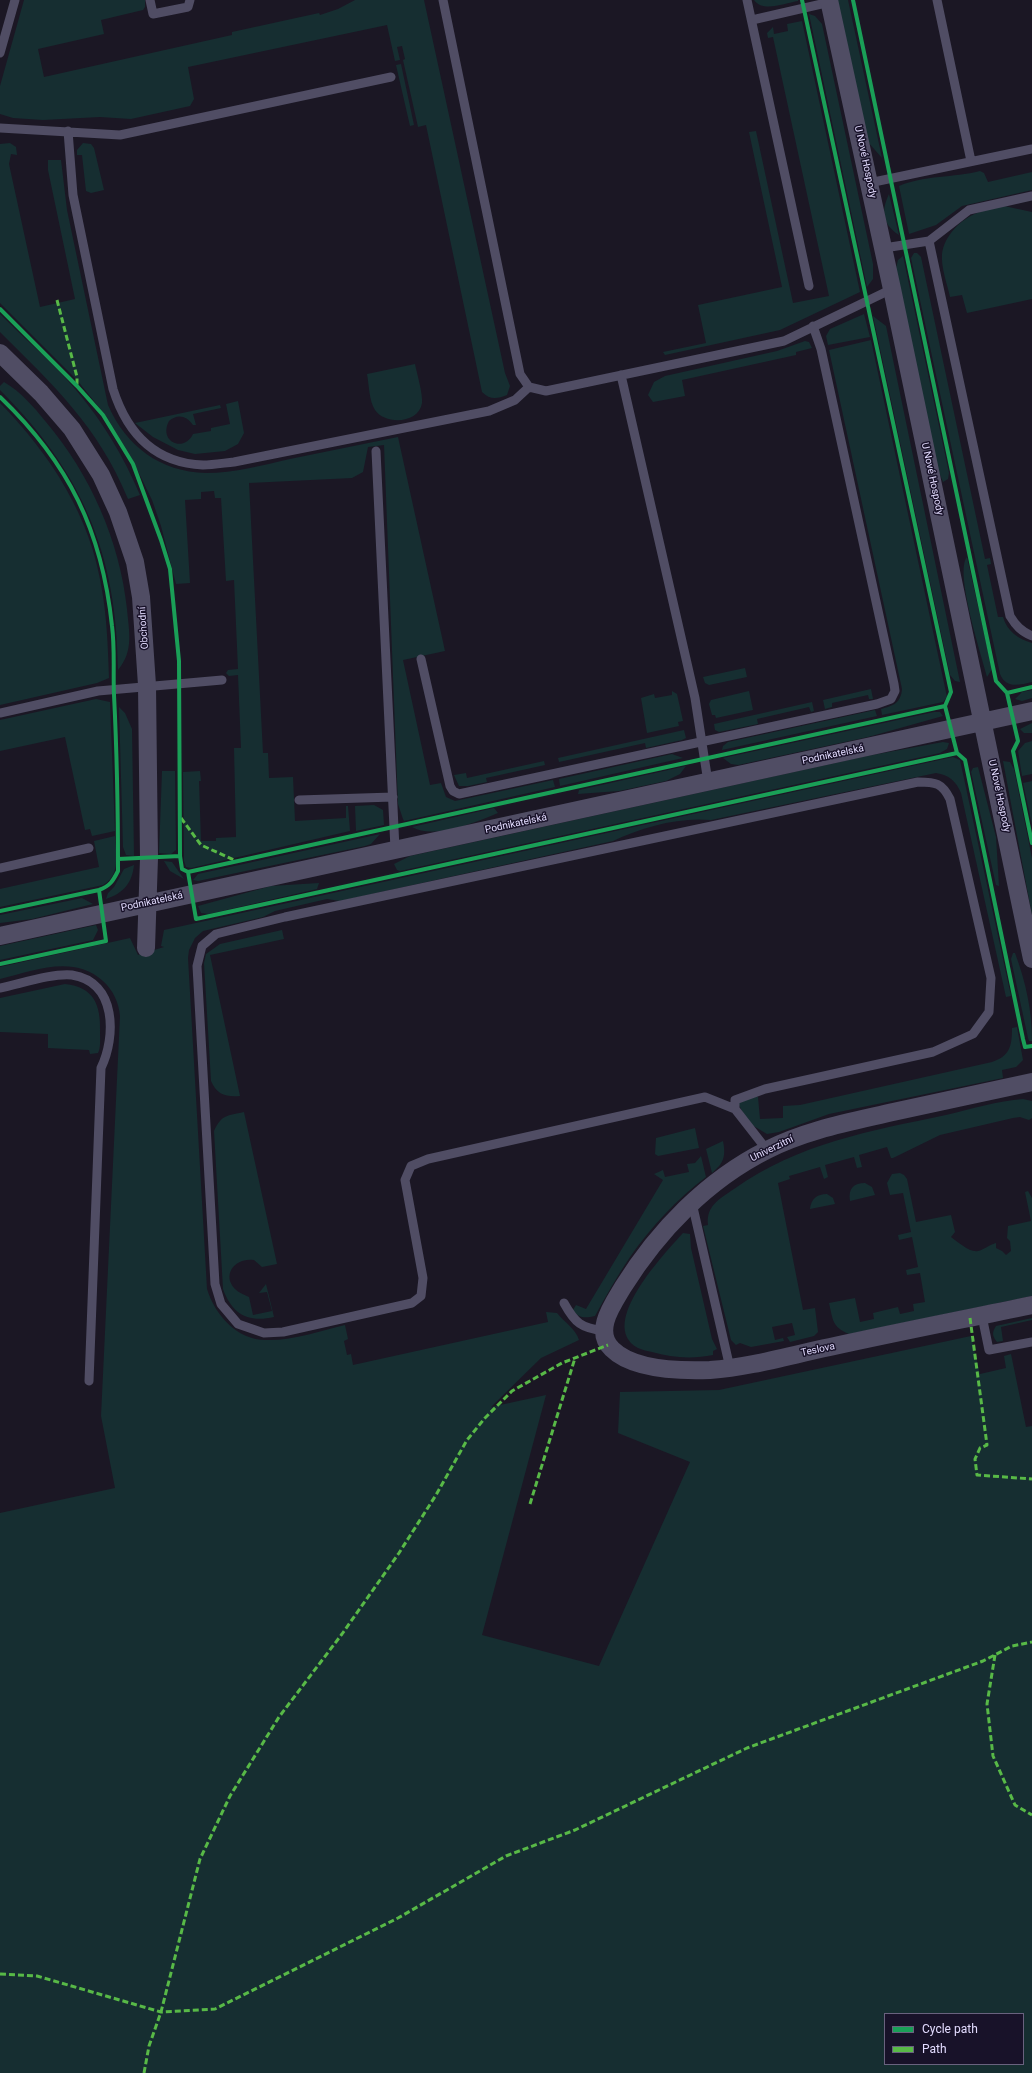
<!DOCTYPE html>
<meta charset="utf-8">
<style>
body{margin:0}
#map{position:relative;width:1032px;height:2073px;overflow:hidden;background:#1b1724;font-family:Roboto,sans-serif}
canvas{display:block}
.legend{position:absolute;left:884px;top:2013px;width:140px;height:52px;box-sizing:border-box;background:#181229;border:1px solid #69627e;margin:0;padding:5px 7px;list-style:none;font-size:12px;color:#e2dbfe}
.legend li{display:flex;align-items:center;gap:8px;height:20px}
.legend b{width:20px;border:1px solid #69627e}
</style>
<div id="map">
<canvas width="1032" height="2073"></canvas>
<ul class="legend">
<li><b style="height:5px;background:#1a9f57"></b>Cycle path</li>
<li><b style="height:5px;background:#58b947"></b>Path</li>
</ul>
</div>
<script>
const g = document.querySelector('canvas').getContext('2d');
g.lineJoin = 'round';
function fillPath(path, color) { g.fillStyle = color; g.fill(path, 'evenodd'); }
function stroke(path, color, width, dash) { g.strokeStyle = color; g.lineWidth = width; g.lineCap = dash ? 'butt' : 'round'; g.setLineDash(dash || []); g.stroke(path); }
function label(font, color, halo, rows, align = 'center') {
  g.font = font + ' Roboto,sans-serif'; g.lineWidth = 3; g.setLineDash([]); g.textBaseline = 'middle'; g.strokeStyle = halo; g.fillStyle = color; for (const [text, x, y, turn = 0] of rows) {
    g.save(); g.translate(x, y); g.rotate((+turn || 0) * Math.PI / 180); g.textAlign = isNaN(turn) ? turn : align; if (halo) g.strokeText(text, 0, 0); g.fillText(text, 0, 0); g.restore();
  }
}
const green = new Path2D(`
 M 24,0 L 145,0 L 145,7 L 143,10 L 101,20 L 104,34 L 38,49 L 44,77 L 232,35 L 232,32 L 319,13 L 320,15 L 338,9 L 355,0 L 424,0 L 505,373 L 510,386 L 507,395 C 497,399 490,400 482,392 L 426,125 L 418,127 L 403,60 L 405,59 L 402,46 L 397,47 L 400,60 L 395,61 L 387,25 L 188,67 L 194,99 L 190,106 L 131,119 L 100,117 L 43,120 L 13,118 L 0,114 L 0,86 Z
 M 754,0 L 798,0 L 798,1 C 785,3 763,13 754,0 Z
 M 837,0 L 848,0 L 882,158 L 868,142 Z
 M 809,14 L 815,16 L 822,24 L 873,264 L 873,279 L 867,287 Z
 M 802,21 L 860,292 L 780,330 L 665,355 L 663,352 L 706,343 L 698,305 L 782,287 L 749,132 L 756,131 L 793,303 L 829,296 L 773,37 L 768,38 L 767,33 L 773,27 L 774,34 L 788,31 L 787,24 Z
 M 401,64 L 414,125 L 410,126 L 396,65 Z
 M 10,143 L 16,147 L 17,155 L 11,154 L 9,164 L 40,307 L 75,299 L 48,170 L 48,160 L 61,160 L 67,210 L 108,405 C 126,446 160,472 206,473 C 234,473 264,465 290,459 C 326,452 362,444 398,437 L 445,651 L 403,660 L 430,785 L 441,783 L 446,797 L 455,801 L 553,780 L 555,787 L 404,821 L 403,819 L 398,804 L 384,445 L 368,447 L 363,472 L 352,478 L 249,483 L 263,753 L 268,753 L 269,778 L 293,777 L 295,821 L 346,818 L 346,806 L 348,806 L 350,831 L 191,868 L 186,867 L 184,861 L 183,772 L 200,771 L 201,781 L 199,781 L 201,841 L 216,841 L 216,838 L 236,837 L 234,748 L 241,748 L 238,675 L 229,676 L 226,673 L 228,670 L 238,669 L 234,580 L 226,581 L 221,498 L 215,498 L 214,491 L 201,492 L 201,499 L 185,500 L 190,583 L 176,584 L 161,526 L 152,500 L 132,459 L 106,416 L 77,380 L 0,303 L 0,144 Z
 M 83,143 L 91,144 L 94,148 L 104,190 L 91,193 L 86,191 L 82,155 L 77,155 L 77,150 Z
 M 980,171 L 984,173 L 988,182 L 1032,172 L 1032,190 L 962,206 L 936,225 L 909,234 L 899,186 C 925,175 953,178 980,171 Z
 M 889,194 L 899,235 C 882,224 881,211 889,194 Z
 M 1004,206 L 1032,212 L 1032,299 L 967,313 L 962,295 L 950,297 C 947,283 941,268 942,254 C 944,236 961,219 977,213 C 985,209 995,208 1004,206 Z
 M 914,253 L 917,253 L 921,257 L 985,559 L 990,558 L 991,564 L 987,565 L 998,617 L 1003,617 C 1007,631 1018,639 1032,643 L 1032,682 C 1019,685 1006,689 1000,674 L 911,258 Z
 M 903,256 L 949,473 L 948,479 L 943,482 L 936,465 L 895,272 L 898,260 Z
 M 0,314 C 25,339 53,363 76,390 C 103,422 124,457 140,495 L 128,499 C 98,426 54,386 0,332 Z
 M 864,314 L 870,337 L 828,345 L 826,336 L 830,329 Z
 M 873,316 L 886,326 L 960,682 L 955,681 L 950,675 Z
 M 871,340 L 947,697 L 943,702 L 882,715 L 881,709 C 893,706 901,703 902,689 L 829,350 Z
 M 805,341 L 809,342 L 812,348 L 796,352 L 796,355 L 682,380 L 685,396 L 653,402 L 648,395 L 654,382 L 665,376 L 777,351 Z
 M 415,364 C 417,374 423,394 422,403 C 419,424 385,425 375,410 C 369,401 369,385 367,374 Z
 M 4,382 C 21,392 34,407 46,422 C 90,474 120,541 127,609 C 129,632 134,651 118,670 C 117,554 82,472 0,390 L 0,386 Z
 M 238,401 L 244,433 L 238,444 L 225,451 L 195,454 L 178,450 L 153,437 L 135,423 L 220,405 L 221,408 L 193,414 L 196,425 L 193,425 C 186,415 177,414 169,421 C 158,442 184,453 193,434 L 211,431 L 211,428 L 230,424 L 226,404 Z
 M 0,403 C 51,455 91,517 102,590 C 107,619 108,648 109,678 L 97,683 L 0,705 Z
 M 967,557 L 992,669 L 987,677 C 982,657 954,572 967,557 Z
 M 745,668 L 747,677 L 709,685 L 705,683 L 703,677 Z
 M 871,689 L 873,699 L 869,699 L 868,695 L 832,703 L 832,707 L 825,709 L 823,700 Z
 M 1032,690 L 1032,698 L 1022,701 L 1015,699 L 1022,692 Z
 M 672,691 L 677,694 L 683,721 L 678,722 L 679,726 L 647,733 L 641,698 L 654,694 L 655,698 L 672,695 Z
 M 749,691 L 753,710 L 716,718 L 715,715 L 712,715 L 709,704 L 711,700 Z
 M 96,699 L 110,702 L 115,831 L 92,836 L 90,829 L 85,830 L 65,737 L 0,751 L 0,720 Z
 M 812,702 L 814,711 L 811,712 L 809,707 L 757,719 L 758,724 L 719,732 L 715,730 L 714,724 Z
 M 119,707 L 125,713 L 132,729 L 134,856 L 126,855 L 123,847 Z
 M 875,710 L 877,716 L 722,750 L 723,746 L 728,742 Z
 M 934,712 L 940,712 L 943,716 L 868,737 L 738,765 L 731,764 L 723,758 Z
 M 1032,723 L 1032,733 L 1024,733 L 1020,729 Z
 M 684,730 L 686,738 L 682,740 L 646,748 L 645,743 L 559,762 L 558,758 Z
 M 1032,741 L 1032,774 L 1022,776 L 1018,751 L 1025,743 Z
 M 943,742 L 949,743 L 947,749 L 940,753 L 400,871 L 397,870 L 394,864 L 410,856 L 867,756 Z
 M 672,754 L 683,758 L 560,786 L 559,779 Z
 M 953,757 L 960,760 L 1011,996 L 1006,997 L 961,793 C 956,781 949,775 936,773 L 711,820 C 678,817 643,827 613,841 L 340,901 L 327,899 L 275,911 L 263,917 L 203,931 L 195,938 L 189,950 L 188,958 L 207,1289 C 215,1315 237,1340 266,1340 C 292,1341 320,1331 345,1325 L 348,1339 L 344,1341 L 347,1355 L 351,1354 L 353,1365 L 548,1322 L 546,1312 L 557,1313 C 564,1322 576,1329 579,1340 L 541,1358 L 491,1407 L 546,1395 L 482,1635 L 599,1666 L 690,1462 L 618,1433 L 620,1392 L 719,1390 L 971,1336 L 980,1374 L 1006,1368 L 1004,1356 L 1011,1354 L 1026,1427 L 1032,1426 L 1032,2073 L 0,2073 L 0,1513 L 115,1488 L 101,1416 L 120,1016 C 119,1003 113,990 103,981 C 73,954 34,971 0,979 L 0,967 L 130,938 L 138,955 L 164,947 L 161,946 L 164,930 ZM 885,2014 L 1023,2014 L 1023,2064 L 885,2064 Z
 M 544,761 L 545,765 L 486,778 L 487,782 L 468,786 L 459,786 L 454,775 L 466,773 L 467,778 Z
 M 1003,761 L 1010,762 L 1014,769 L 1032,858 L 1032,915 Z
 M 686,766 L 680,774 L 666,781 L 619,791 L 578,794 L 579,790 Z
 M 978,767 L 996,837 L 999,886 L 996,885 L 971,772 L 973,768 Z
 M 162,771 L 175,771 L 176,850 L 171,854 L 159,853 Z
 M 1032,781 L 1032,825 L 1023,783 Z
 M 374,805 L 383,810 L 384,825 L 356,831 L 355,806 Z
 M 494,808 L 498,813 C 477,822 433,840 412,827 Z
 M 380,834 L 371,844 L 365,846 L 198,881 L 193,880 L 198,874 Z
 M 115,836 C 116,854 121,875 103,885 L 0,907 L 0,889 L 99,867 L 94,841 Z
 M 164,861 L 172,862 L 184,879 L 170,871 Z
 M 134,865 C 132,883 124,893 106,899 L 108,893 L 114,887 L 124,869 Z
 M 319,883 L 317,889 L 209,914 L 201,913 L 198,906 L 271,886 Z
 M 82,898 L 93,904 L 32,919 L 0,923 L 0,915 Z
 M 96,925 L 98,930 L 93,940 L 0,960 L 0,946 Z
 M 282,930 L 284,939 L 210,955 L 240,1096 C 226,1097 217,1095 211,1081 L 204,963 L 206,954 L 220,944 Z
 M 1013,953 L 1015,953 C 1026,983 1032,1010 1032,1041 L 1029,1041 L 1028,1038 L 1011,959 Z
 M 65,984 C 94,987 101,1005 100,1032 C 100,1039 101,1047 98,1053 L 90,1054 L 89,1050 L 48,1048 L 48,1034 L 0,1032 L 0,998 Z
 M 1017,1027 L 1023,1060 L 1016,1067 L 1002,1070 L 1003,1078 L 829,1114 L 779,1132 L 767,1134 L 752,1125 L 743,1113 L 738,1103 L 755,1095 L 758,1097 L 760,1119 L 783,1118 L 783,1106 L 800,1105 L 992,1062 C 1010,1056 1012,1046 1012,1028 Z
 M 1023,1099 L 1032,1101 L 1032,1118 L 1029,1120 L 1020,1117 L 1013,1118 L 940,1135 L 893,1158 L 891,1158 L 887,1147 L 859,1155 L 862,1167 L 857,1168 L 854,1157 L 825,1165 L 828,1177 L 824,1179 L 820,1167 L 789,1176 L 790,1179 L 778,1183 L 803,1310 L 815,1308 L 818,1332 L 814,1336 L 790,1342 L 787,1337 L 795,1335 L 792,1323 L 772,1327 L 775,1340 L 783,1338 L 784,1341 L 751,1347 L 740,1343 L 736,1345 L 731,1340 L 703,1226 L 708,1225 C 706,1206 719,1199 734,1189 C 799,1143 870,1131 946,1115 C 971,1109 998,1101 1023,1099 Z
 M 244,1112 L 277,1264 L 262,1267 L 254,1260 C 236,1257 221,1274 235,1289 C 239,1293 245,1295 249,1297 L 253,1315 L 272,1311 L 267,1292 L 259,1293 L 266,1284 L 274,1317 C 248,1323 232,1314 223,1289 L 214,1131 C 222,1114 227,1116 244,1112 Z
 M 695,1128 L 699,1148 L 658,1156 L 655,1154 L 656,1138 Z
 M 723,1141 C 726,1156 724,1163 712,1173 L 706,1149 Z
 M 701,1156 L 706,1177 C 677,1199 651,1227 630,1257 C 617,1276 606,1296 595,1316 C 586,1318 579,1319 573,1310 L 576,1305 L 586,1309 L 663,1180 L 654,1174 L 663,1170 L 665,1177 L 689,1172 L 687,1164 L 695,1163 Z
 M 900,1173 L 904,1175 L 907,1179 L 916,1222 L 951,1215 L 955,1232 L 951,1237 C 958,1242 970,1253 978,1251 C 984,1250 988,1245 996,1243 L 996,1248 L 1002,1251 L 1006,1255 L 1011,1251 L 1010,1241 L 1007,1238 L 1008,1226 L 1031,1221 L 1025,1192 L 1028,1191 L 1032,1198 L 1032,1296 L 849,1334 C 832,1327 833,1320 829,1303 L 855,1298 L 860,1322 L 874,1319 L 873,1313 L 898,1307 L 900,1314 L 914,1311 L 913,1304 L 925,1302 L 920,1273 L 907,1275 L 906,1270 L 918,1267 L 912,1237 L 899,1240 L 898,1235 L 911,1232 L 903,1193 L 890,1195 L 887,1183 L 892,1174 Z
 M 865,1183 L 872,1187 L 875,1195 L 850,1201 C 848,1188 854,1183 865,1183 Z
 M 827,1194 L 833,1198 L 835,1204 L 810,1209 C 811,1199 817,1194 827,1194 Z
 M 683,1233 L 690,1234 L 691,1248 L 712,1339 L 717,1349 L 713,1351 L 713,1355 C 693,1359 672,1358 652,1352 C 648,1351 642,1350 638,1348 C 596,1325 665,1253 683,1233 Z
 M 1032,1318 L 1032,1320 L 1001,1327 L 1003,1341 L 997,1342 C 992,1336 992,1332 996,1326 Z`);
const service = new Path2D(`
 M 150,0 L 153,14 L 188,7 L 190,0
 M 443,0 L 520,374 L 529,387 L 546,391 L 784,341 L 892,289
 M 747,0 L 809,286
 M 937,0 L 971,161
 M 752,20 L 830,2
 M 0,53 L 15,0
 M 0,128 L 120,135 L 391,77
 M 68,131 L 73,195 L 113,389 C 127,433 154,463 203,465 C 213,465 224,463 234,462 L 489,411 L 515,400 L 529,387
 M 869,183 L 1032,149
 M 1032,196 L 969,210 L 929,241 L 1010,616 C 1016,626 1021,631 1032,636
 M 884,248 L 929,241
 M 621,375 L 695,698 L 708,782
 M 376,451 L 395,849
 M 421,659 L 450,786 L 453,791 L 459,794 L 877,704 L 891,699 L 895,691 L 894,684 L 821,349 L 813,326
 M 0,713 L 98,691 L 222,680
 M 299,800 L 393,797
 M 0,868 L 89,848
 M 0,988 C 20,984 52,973 72,975 C 117,982 116,1037 101,1068 L 89,1381
 M 735,1109 L 735,1100 L 765,1089 L 933,1052 L 973,1034 L 989,1012 L 991,978 L 950,799 C 942,783 936,782 918,782 L 285,917 L 216,934 L 202,946 L 197,966 L 215,1284 L 221,1304 L 238,1324 L 264,1333 L 283,1332 L 412,1303 L 421,1296 L 423,1278 L 405,1180 L 411,1166 L 428,1159 L 705,1097 L 735,1109 L 767,1150
 M 692,1203 L 730,1368
 M 564,1303 C 575,1323 581,1328 604,1331
 M 982,1316 L 989,1350 L 1032,1342`);
const minor = new Path2D(`
 M 829,0 L 892,289 L 1032,959
 M 0,353 L 41,393 L 72,429 L 101,475 L 118,512 L 135,562 L 141,597 L 147,685 L 149,858 L 146,948
 M 0,936 L 1032,711
 M 1032,1082 C 986,1092 939,1102 893,1112 C 850,1122 806,1130 767,1150 C 707,1180 658,1231 623,1287 C 613,1304 593,1331 612,1349 C 633,1370 682,1371 710,1370 C 751,1367 791,1355 830,1347 C 898,1332 965,1319 1032,1305`);
const quiet = new Path2D(`
 M 57,300 L 77,377 L 77,386
 M 181,818 L 201,845 L 236,861
 M 970,1318 L 987,1445 L 980,1448 L 975,1459 L 977,1475 L 1032,1479
 M 530,1504 L 575,1358
 M 995,1655 L 987,1704 L 993,1756 L 1015,1805 L 1032,1815
 M 0,1974 L 37,1976 L 161,2012 L 215,2009 L 398,1918 L 506,1856 L 575,1830 L 747,1748 L 983,1661 L 1012,1646 L 1032,1642
 M 144,2073 L 149,2046 L 161,2012 L 200,1859 L 230,1796 L 279,1717 L 342,1634 L 399,1553 L 436,1495 L 467,1440 L 485,1418 L 512,1391 L 562,1363 L 608,1345`);
const cycleway = new Path2D(`
 M 853,0 L 996,681 L 1007,693 L 1032,687
 M 0,309 L 77,386 L 103,415 L 133,464 L 161,540 L 170,569 L 179,661 L 180,856 L 182,869 L 188,872 L 945,706 L 951,692 L 802,0
 M 0,397 C 69,463 102,531 112,626 C 115,649 113,672 114,695 C 117,754 118,812 118,871 C 113,881 110,886 99,890 L 0,911
 M 1007,693 L 1018,741 L 1013,751 L 1032,843
 M 945,706 L 957,753 L 965,760 L 1023,1039 L 1025,1047 L 1032,1046
 M 118,859 L 180,856
 M 188,872 L 196,919 L 957,753
 M 0,964 L 106,941 L 99,890`);
const streetNames = [
 ["U Nové Hospody",865,162,78],
 ["U Nové Hospody",932,479,78],
 ["Obchodní",144,628,-94],
 ["Podnikatelská",833,755,-12],
 ["U Nové Hospody",999,796,78],
 ["Podnikatelská",516,824,-12],
 ["Podnikatelská",152,902,-12],
 ["Univerzitní",772,1149,-26],
 ["Teslova",818,1350,-12]
];
fillPath(green, '#162e31');
stroke(service, '#504d64', 9);
stroke(minor, '#504d64', 18);
stroke(quiet, '#58b947', 3, [6, 3]);
stroke(cycleway, '#1a9f57', 4);
label('10px', '#e2dbfe', '#181229', streetNames);
</script>
